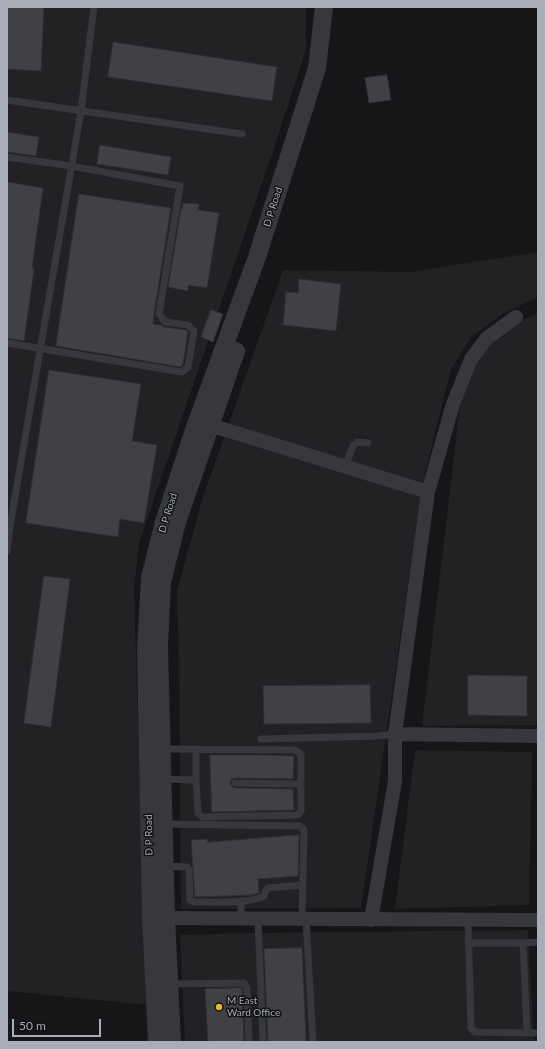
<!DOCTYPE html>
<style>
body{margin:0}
#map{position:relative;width:545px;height:1049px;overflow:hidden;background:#161618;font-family:Lato,sans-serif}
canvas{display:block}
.frame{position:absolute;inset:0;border:8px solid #a8adb8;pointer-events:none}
.scale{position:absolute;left:12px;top:1019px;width:89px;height:18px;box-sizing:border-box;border:2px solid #a8adb8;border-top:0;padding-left:5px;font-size:12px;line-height:14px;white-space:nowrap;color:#a8adb8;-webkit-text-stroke:3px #111113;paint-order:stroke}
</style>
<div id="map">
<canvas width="545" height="1049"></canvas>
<div class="frame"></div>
<div class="scale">50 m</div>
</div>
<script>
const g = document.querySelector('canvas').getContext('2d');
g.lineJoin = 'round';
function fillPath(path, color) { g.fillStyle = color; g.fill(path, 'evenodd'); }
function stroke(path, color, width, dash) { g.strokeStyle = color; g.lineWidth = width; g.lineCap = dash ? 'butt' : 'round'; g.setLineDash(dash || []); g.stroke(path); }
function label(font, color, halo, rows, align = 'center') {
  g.font = font + ' Lato,sans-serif'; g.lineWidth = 3; g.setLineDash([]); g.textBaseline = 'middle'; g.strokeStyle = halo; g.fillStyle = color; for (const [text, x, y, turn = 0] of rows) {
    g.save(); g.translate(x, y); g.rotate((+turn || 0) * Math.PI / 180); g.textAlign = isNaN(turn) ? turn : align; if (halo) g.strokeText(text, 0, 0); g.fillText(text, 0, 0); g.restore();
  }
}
const built = new Path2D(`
 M 7,7 L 306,7 L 306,50 L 274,148 L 139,543 L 134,590 L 146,1005 L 7,991 Z
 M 538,252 L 538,297 L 504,313 L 472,336 L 451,369 L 423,481 L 361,908 L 181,909 L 179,659 L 177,591 L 202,500 L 283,270 L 410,272 Z
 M 538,313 L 538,725 L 422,726 L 463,381 L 480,351 L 513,324 Z
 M 415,750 L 532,752 L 529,905 L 395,909 Z
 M 528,930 L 534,1042 L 185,1042 L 180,935 L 253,933 Z`);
const building = new Path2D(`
 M 7,7 L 44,7 L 41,71 L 7,69 Z
 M 113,42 L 277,67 L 272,101 L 108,77 Z
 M 387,75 L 391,100 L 369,103 L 365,78 Z
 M 7,132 L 39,137 L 36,156 L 7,152 Z
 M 100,145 L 171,157 L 168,175 L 97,164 Z
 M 7,182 L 43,188 L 32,268 L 34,269 L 24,341 L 7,338 Z
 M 79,194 L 171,208 L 154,313 L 153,324 L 161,325 L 164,327 L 186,330 L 188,332 L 183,364 L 181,367 L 56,346 Z
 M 183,203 L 199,204 L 198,210 L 219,213 L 207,288 L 188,285 L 188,291 L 168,287 L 181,209 L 182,209 Z
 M 299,279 L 341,284 L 336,331 L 283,325 L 286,292 L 298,293 Z
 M 211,310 L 223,314 L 213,342 L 201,337 Z
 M 49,370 L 141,384 L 132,441 L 157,445 L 144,523 L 120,519 L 118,537 L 26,523 Z
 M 44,576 L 70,579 L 51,727 L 24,723 Z
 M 468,675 L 527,676 L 527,716 L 468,715 Z
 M 370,685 L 371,723 L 264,724 L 263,686 Z
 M 210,755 L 260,755 L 294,756 L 293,779 L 235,778 L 231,780 L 230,783 L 232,787 L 235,788 L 293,789 L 294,810 L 212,812 Z
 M 299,835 L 298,876 L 258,879 L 259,893 L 251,895 L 195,897 L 191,840 L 207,839 L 208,842 Z
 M 302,948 L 306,1042 L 268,1042 L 264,949 Z
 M 241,988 L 242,989 L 244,1042 L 208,1042 L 205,989 Z`);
const service = new Path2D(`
 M 7,100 L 242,134
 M 7,157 L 71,166 L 180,186 L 159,314 L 165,322 L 188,325 L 194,331 L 188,367 L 182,372 L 7,343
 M 345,467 L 353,446 L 357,442 L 368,443
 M 7,551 L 10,526 L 81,111 L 94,7
 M 261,739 L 378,736 L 395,734
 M 162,749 L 295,750 L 301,754 L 301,811 L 298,815 L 202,817 L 198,813 L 196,780 L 196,749
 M 162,779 L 196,780
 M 235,783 L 301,784
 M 164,824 L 300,826 L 304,830 L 302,919
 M 165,866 L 187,867 L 189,870 L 190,900 L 194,902 C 212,902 249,904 264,896 L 266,890 L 268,888 L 303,885
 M 241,918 L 241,901
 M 258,919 L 263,1042
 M 306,919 L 313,1042
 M 468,920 L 471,1028 L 475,1032 L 538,1033
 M 468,943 L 523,943 L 527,1033
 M 523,943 L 538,942
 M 170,984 L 244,983 L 247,988 L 249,1042`);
const minor = new Path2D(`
 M 210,425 L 428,492
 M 395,734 L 538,736
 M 157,918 L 538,920
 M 371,920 L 395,781 L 395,734 L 428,492 L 453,404 L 471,359 L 487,338 L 516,317`);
const tertiary = new Path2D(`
 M 157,1042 L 151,917 L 146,649 L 150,578 L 164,522 L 195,427 L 257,257 L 317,68 L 324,7
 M 172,1042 L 166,918 L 159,646 L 162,582 L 177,522 L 236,351`);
const markers = [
 [219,1007,4,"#f2b134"]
];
const streetNames = [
 ["D P Road",273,207,-72],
 ["D P Road",168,513,-73],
 ["D P Road",149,835,-91]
];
const poiNames = [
 ["M East",227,1001],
 ["Ward Office",227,1013]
];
fillPath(built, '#222225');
fillPath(building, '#404145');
stroke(building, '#303034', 1);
stroke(service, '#37383d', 7);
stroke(minor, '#37383d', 14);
stroke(tertiary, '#37383d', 18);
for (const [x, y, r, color] of markers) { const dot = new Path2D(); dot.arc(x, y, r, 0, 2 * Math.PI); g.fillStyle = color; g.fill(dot); stroke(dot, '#111113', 1.5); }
label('10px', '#a8adb8', '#111113', streetNames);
label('10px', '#a8adb8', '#111113', poiNames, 'left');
</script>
